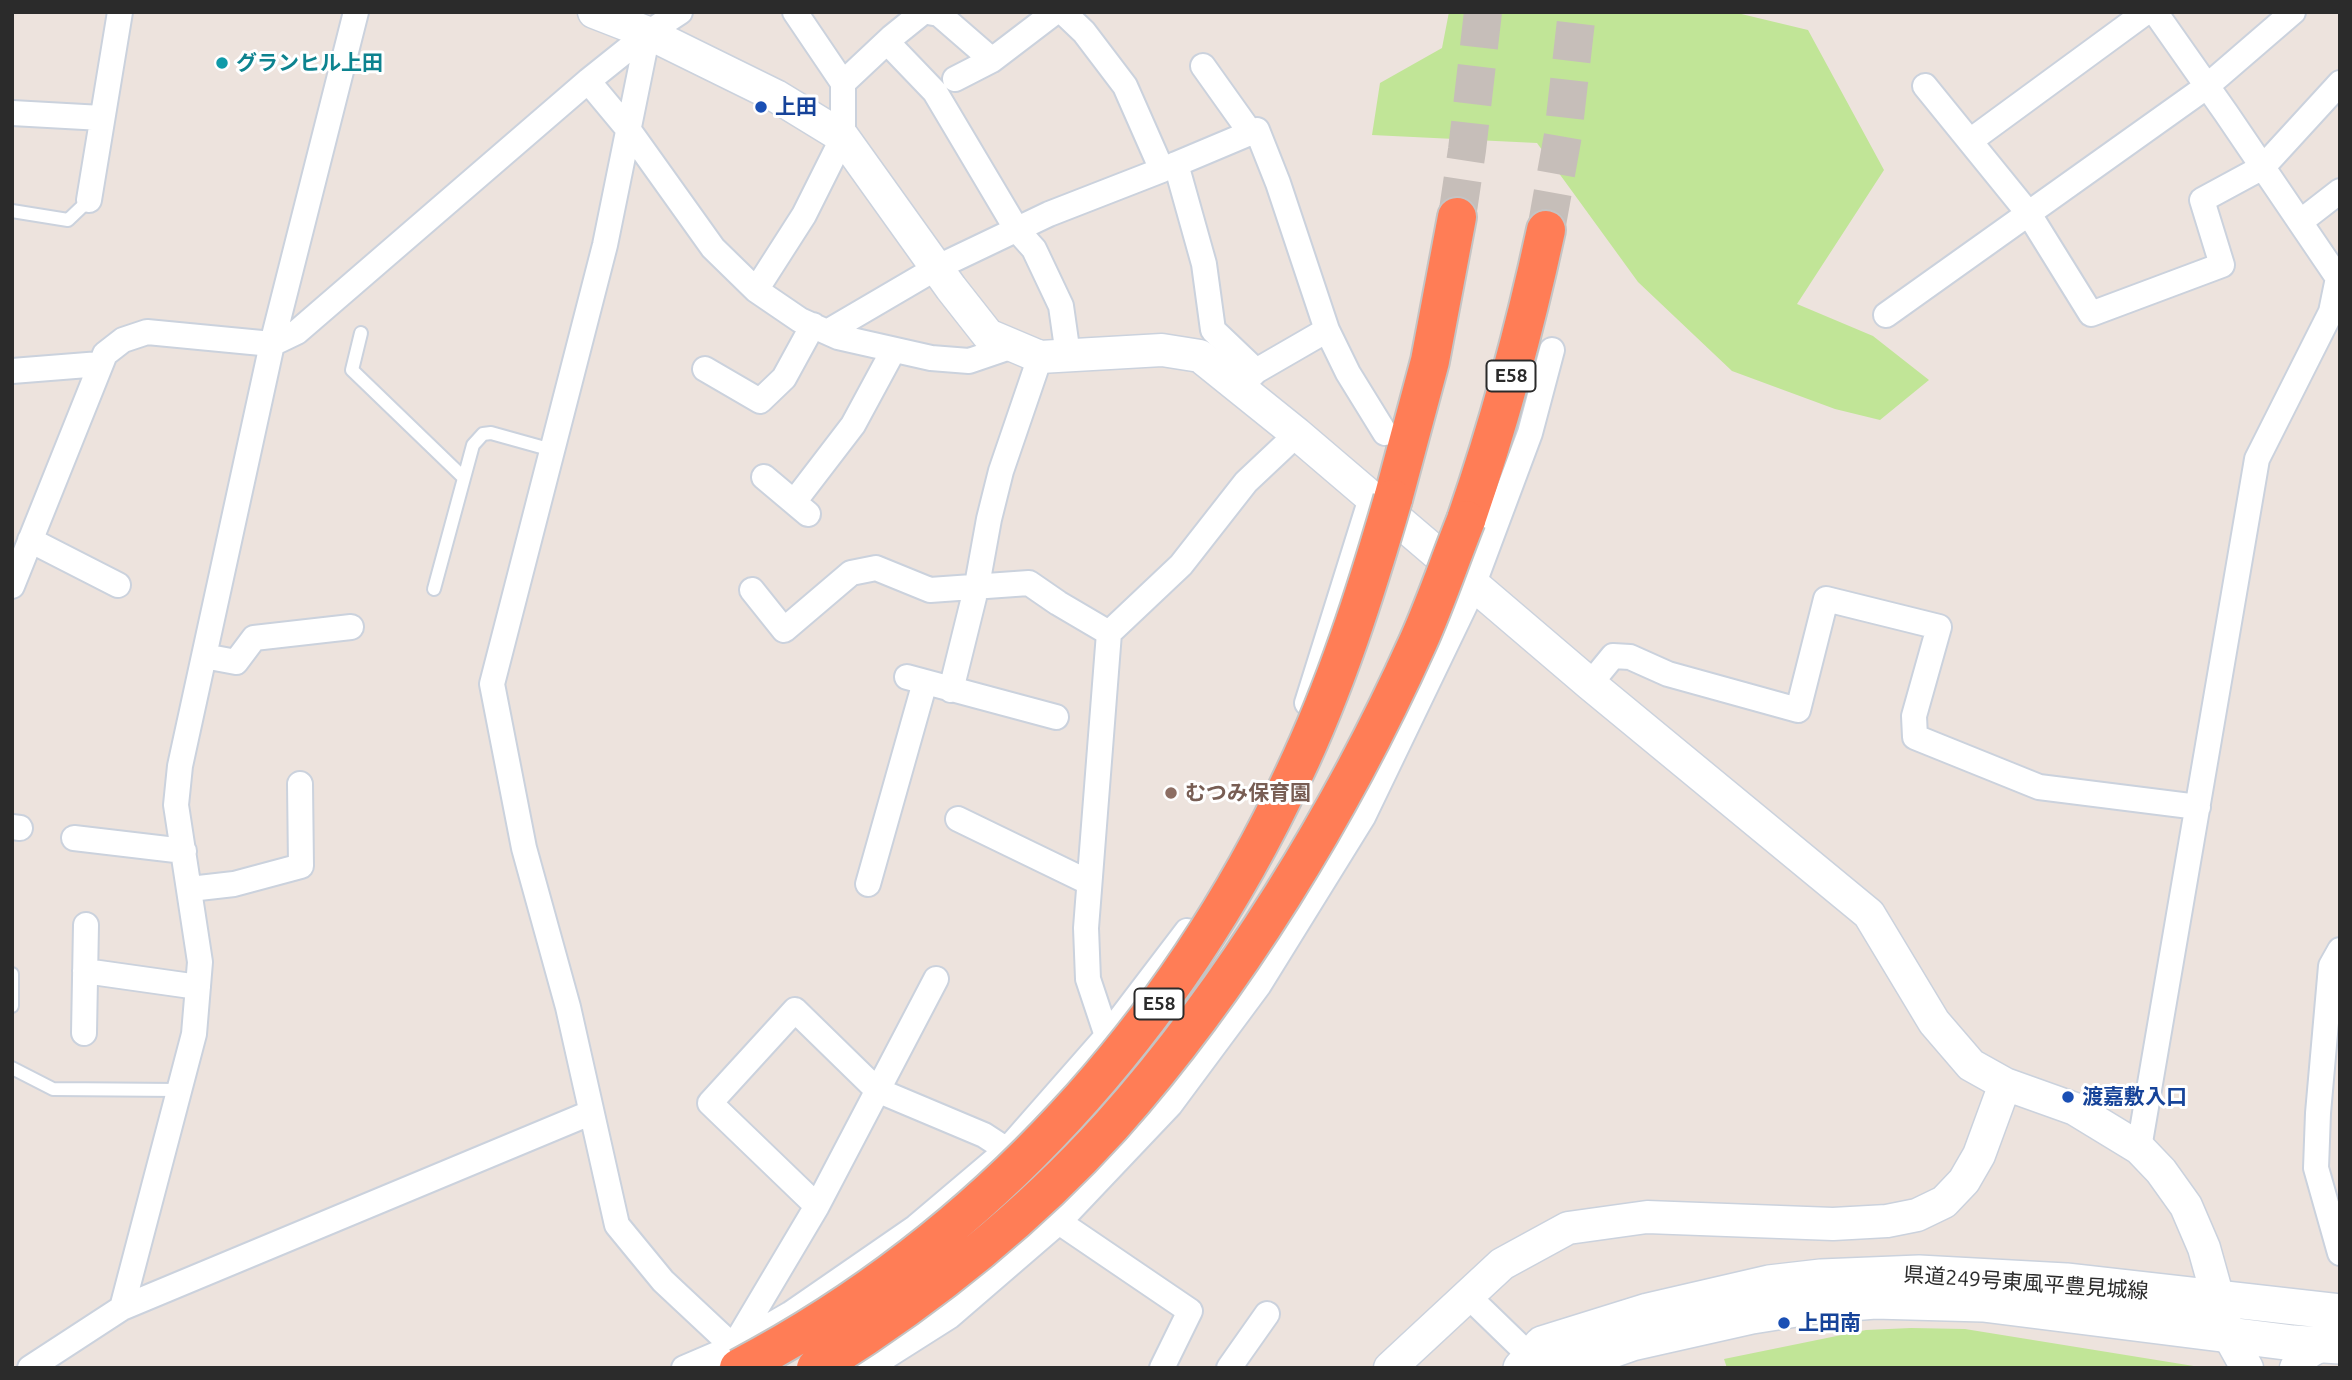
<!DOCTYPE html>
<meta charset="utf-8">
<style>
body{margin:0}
#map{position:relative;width:2352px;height:1380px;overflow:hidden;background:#ede3dd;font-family:Ubuntu,sans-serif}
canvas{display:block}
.frame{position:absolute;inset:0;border:14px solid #2b2b2b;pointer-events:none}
</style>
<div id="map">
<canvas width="2352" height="1380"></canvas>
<div class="frame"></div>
</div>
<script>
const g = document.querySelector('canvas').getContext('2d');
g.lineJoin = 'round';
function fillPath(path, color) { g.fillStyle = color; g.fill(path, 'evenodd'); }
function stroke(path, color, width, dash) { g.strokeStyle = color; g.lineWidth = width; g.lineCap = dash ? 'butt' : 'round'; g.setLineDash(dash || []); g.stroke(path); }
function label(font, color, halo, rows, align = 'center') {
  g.font = font + ' Ubuntu,"Noto Sans JP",sans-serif'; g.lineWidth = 6; g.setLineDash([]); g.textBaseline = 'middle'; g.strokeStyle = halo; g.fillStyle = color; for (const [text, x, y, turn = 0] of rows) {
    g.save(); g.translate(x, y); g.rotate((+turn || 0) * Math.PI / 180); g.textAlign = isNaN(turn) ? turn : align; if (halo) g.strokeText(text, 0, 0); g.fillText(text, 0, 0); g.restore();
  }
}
const green = new Path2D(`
 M 1449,12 L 1733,12 L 1808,30 L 1884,170 L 1797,304 L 1873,336 L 1929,380 L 1880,420 L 1835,409 L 1732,371 L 1638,282 L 1537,143 L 1372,135 L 1380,83 L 1442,48 Z
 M 1911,1328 L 1965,1329 L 2206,1368 L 1727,1368 L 1724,1359 L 1866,1330 Z`);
const motorwayTunnel = new Path2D(`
 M 1457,217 L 1467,150 L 1483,12
 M 1546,230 L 1563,135 L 1577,12`);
const service = new Path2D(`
 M 12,211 L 68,220 L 89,200
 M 361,333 L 352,370 L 464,478
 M 434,589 L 473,445 L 483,434 L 491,433 L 552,450
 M 12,974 L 12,1006
 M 12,1068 L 53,1089 L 179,1090`);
const minor = new Path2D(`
 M 928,12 L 939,14 L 992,60
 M 648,33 L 605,245 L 492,684 L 524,848 L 568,1007 L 617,1225 L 663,1281 L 756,1368
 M 887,42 L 935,92 L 1017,230 L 1034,249 L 1061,306 L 1068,355
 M 1203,66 L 1250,132
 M 955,79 L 992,60 L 1055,12
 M 588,81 L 628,129 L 713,248 L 756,290 L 800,320 L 838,337 L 931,358 L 969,361 L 1013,346
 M 843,83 L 892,37 L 923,12
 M 1925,86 L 2029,214 L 2091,314 L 2222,265 L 2202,200 L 2263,167 L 2340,83
 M 12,113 L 102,118
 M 1970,141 L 2146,12
 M 1176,164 L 1204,264 L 1213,330 L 1256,371
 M 1162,170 L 1257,130 L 1278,183 L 1327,330 L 1348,373 L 1385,433
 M 89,200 L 120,12
 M 2300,222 L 2340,191
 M 756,290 L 804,215 L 843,137 L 843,83 L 795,12
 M 1886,315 L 2206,87 L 2293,12
 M 827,332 L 938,267 L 1049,214 L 1162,170 L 1125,86 L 1084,32 L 1063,12
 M 705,369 L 760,401 L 784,378 L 813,325
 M 12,371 L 100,364
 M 1245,382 L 1256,371 L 1327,330
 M 764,477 L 808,514
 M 794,502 L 853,425 L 893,351
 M 30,540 L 118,585
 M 12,586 L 105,354 L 123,340 L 147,332 L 272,344 L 297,332 L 588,81 L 648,33 L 680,12
 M 752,590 L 784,630 L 851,573 L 876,568 L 930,590 L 1029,583 L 1058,603 L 1109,633
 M 204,656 L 236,662 L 254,638 L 351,627
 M 907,677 L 1056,717
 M 1590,684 L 1613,656 L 1630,657 L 1668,674 L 1798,710 L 1826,599 L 1939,627 L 1914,716 L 1915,737 L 2039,787 L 2198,807
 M 951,690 L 977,585 L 989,519 L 1001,471 L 1040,357
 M 1307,703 L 1371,498
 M 958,819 L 1088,882
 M 12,827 L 20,828
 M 74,838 L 184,851
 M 868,884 L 925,682
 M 190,889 L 234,884 L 301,866 L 300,784
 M 2340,950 L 2331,966 L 2318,1113 L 2316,1168 L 2340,1253
 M 85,971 L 198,987
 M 84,1033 L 86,925
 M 1107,1036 L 1088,979 L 1086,928 L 1109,633 L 1181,565 L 1246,482 L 1297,434
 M 2139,1148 L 2257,459 L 2331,312 L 2338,278 L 2226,113 L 2155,12
 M 817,1206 L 710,1103 L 795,1010 L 877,1090 L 984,1135 L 1007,1150 L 1059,1222 L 1190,1311 L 1162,1368
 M 1468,1296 L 1530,1356
 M 122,1308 L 194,1034 L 200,962 L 176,805 L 180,766 L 272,344 L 356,12
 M 735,1344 L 817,1206 L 936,979
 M 30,1368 L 122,1308 L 590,1113
 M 684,1368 L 733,1347 L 790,1314 L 916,1227 L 1007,1150 L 1107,1036 L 1187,931
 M 868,1368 L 950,1316 L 1059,1222 L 1170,1105 L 1259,985 L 1363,817 L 1468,599 L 1530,433 L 1552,350
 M 1229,1368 L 1267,1314`);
const tertiary = new Path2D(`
 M 594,12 L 648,33 L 776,96 L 843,137 L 951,288 L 988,335 L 1040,357 L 1162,350 L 1200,356 L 1297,434 L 1590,684 L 1869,914 L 1934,1022 L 1971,1065 L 2005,1084 L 2075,1109 L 2139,1148 L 2161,1171 L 2186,1206 L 2204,1248 L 2228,1334 L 2247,1368
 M 1390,1368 L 1502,1264 L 1568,1228 L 1647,1217 L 1833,1224 L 1887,1221 L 1917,1215 L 1944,1202 L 1964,1181 L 1979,1155 L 2005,1084
 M 2296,1368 C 2302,1355 2310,1350 2323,1345`);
const secondary = new Path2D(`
 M 1521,1368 L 1542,1344 L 1648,1311 L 1769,1283 L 1821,1277 L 1919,1273 L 2066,1281 L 2340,1312
 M 1561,1368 L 1632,1343 L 1752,1316 L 1815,1306 L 1875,1301 L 1983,1304 L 2293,1343 L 2340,1346`);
const motorway = new Path2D(`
 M 1393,499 L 1430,361 L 1457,217
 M 1466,520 C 1499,424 1525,328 1546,230`);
const motorwayBridge = new Path2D(`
 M 739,1368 C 986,1238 1177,1025 1294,774 C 1336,686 1366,592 1393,499
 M 816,1368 C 924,1301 1026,1220 1111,1126 C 1235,987 1342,811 1418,642 C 1436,602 1450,560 1466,520`);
const markers = [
 [222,63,7,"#0f9aa8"],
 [761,107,7,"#1a4fb4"],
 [1171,793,7,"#8d6e63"],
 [2068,1097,7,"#1a4fb4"],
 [1784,1323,7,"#1a4fb4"]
];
const shields = [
 [1511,376,49],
 [1159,1004,49]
];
const shieldNames = [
 ["E58",1511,376],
 ["E58",1159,1004]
];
const cultureNames = [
 ["グランヒル上田",236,63]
];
const transitNames = [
 ["上田",775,107],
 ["渡嘉敷入口",2082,1097],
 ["上田南",1798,1323]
];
const educationNames = [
 ["むつみ保育園",1185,793]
];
const streetNames = [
 ["県道249号東風平豊見城線",2026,1283,4]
];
fillPath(green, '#c1e597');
stroke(motorwayTunnel, '#c6beb9', 38, [38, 19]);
stroke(service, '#cbd2dd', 16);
stroke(minor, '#cbd2dd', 28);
stroke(tertiary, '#cbd2dd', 35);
stroke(secondary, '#cbd2dd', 38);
stroke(motorway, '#c4c4c4', 42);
stroke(service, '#fff', 12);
stroke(minor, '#fff', 24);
stroke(tertiary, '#fff', 32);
stroke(secondary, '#fff', 35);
stroke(motorway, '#ff7d56', 38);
stroke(motorwayBridge, '#c4c4c4', 42, []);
stroke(motorwayBridge, '#ff7d56', 38);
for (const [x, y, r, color] of markers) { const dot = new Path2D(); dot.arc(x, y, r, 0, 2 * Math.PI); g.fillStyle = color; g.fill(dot); stroke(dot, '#fff', 2.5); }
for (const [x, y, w] of shields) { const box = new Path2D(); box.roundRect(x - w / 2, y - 15.5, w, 31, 5); g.fillStyle = '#fff'; g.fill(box); stroke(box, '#2b2b2b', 2); }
label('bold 19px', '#2b2b2b', null, shieldNames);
label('bold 21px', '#0d838f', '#fff', cultureNames, 'left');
label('bold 21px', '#164399', '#fff', transitNames, 'left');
label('bold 21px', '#785e54', '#fff', educationNames, 'left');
label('21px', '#2b2b2b', '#fff', streetNames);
</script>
